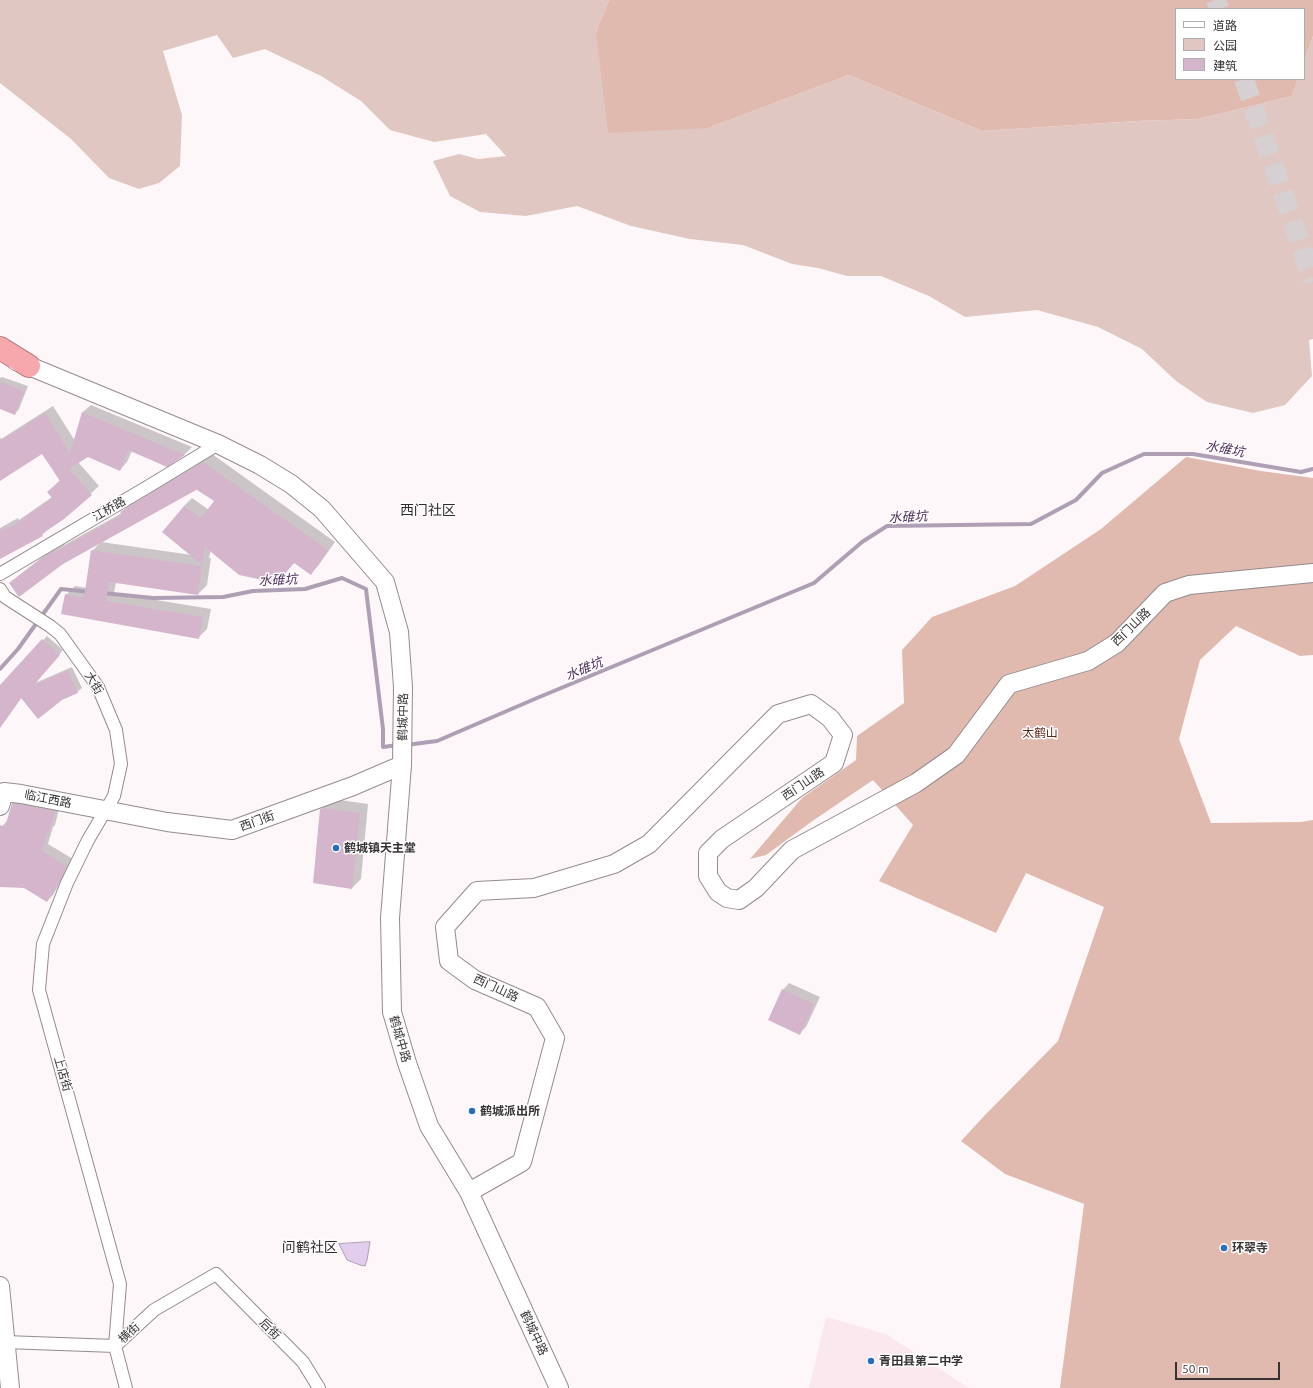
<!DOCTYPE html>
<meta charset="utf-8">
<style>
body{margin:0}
#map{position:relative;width:1313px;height:1388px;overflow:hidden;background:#fef7f9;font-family:Ubuntu,"Noto Sans SC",sans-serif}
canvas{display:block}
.legend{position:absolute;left:1175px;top:8px;width:130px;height:72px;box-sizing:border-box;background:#fff;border:1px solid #afadae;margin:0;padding:5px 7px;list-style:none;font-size:12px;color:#373335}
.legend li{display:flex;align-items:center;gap:8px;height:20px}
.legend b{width:20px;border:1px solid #afadae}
.scale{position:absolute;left:1175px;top:1362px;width:105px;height:18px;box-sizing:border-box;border:2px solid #373335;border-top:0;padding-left:5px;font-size:12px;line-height:14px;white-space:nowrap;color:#373335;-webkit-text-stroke:3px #fff;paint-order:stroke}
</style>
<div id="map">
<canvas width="1313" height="1388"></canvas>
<ul class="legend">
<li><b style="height:5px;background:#fff"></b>道路</li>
<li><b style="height:11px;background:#e1c7c1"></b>公园</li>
<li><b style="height:11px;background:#d4b5cc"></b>建筑</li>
</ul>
<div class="scale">50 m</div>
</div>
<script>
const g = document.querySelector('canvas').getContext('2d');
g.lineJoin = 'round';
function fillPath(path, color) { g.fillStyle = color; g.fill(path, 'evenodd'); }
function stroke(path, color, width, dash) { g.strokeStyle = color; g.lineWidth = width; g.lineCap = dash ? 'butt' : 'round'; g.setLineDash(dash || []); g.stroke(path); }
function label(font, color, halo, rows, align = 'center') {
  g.font = font + ' Ubuntu,"Noto Sans SC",sans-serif'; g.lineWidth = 3; g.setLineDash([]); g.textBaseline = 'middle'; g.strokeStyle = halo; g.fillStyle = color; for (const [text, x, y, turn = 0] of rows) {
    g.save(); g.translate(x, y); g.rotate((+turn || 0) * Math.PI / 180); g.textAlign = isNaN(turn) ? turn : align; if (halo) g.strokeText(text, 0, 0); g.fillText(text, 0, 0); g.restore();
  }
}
const built = new Path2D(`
 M 826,1317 L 886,1334 L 969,1388 L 809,1388 Z`);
const green = new Path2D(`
 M 0,0 L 609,0 L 596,32 L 708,128 L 849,75 L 982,131 L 1137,121 L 1198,119 L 1292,96 L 1298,79 L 1304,79 L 1304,62 L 1313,36 L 1313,339 L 1309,340 L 1312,376 L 1285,405 L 1253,413 L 1207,402 L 1176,381 L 1142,349 L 1098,327 L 1037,310 L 965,317 L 929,296 L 881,276 L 847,276 L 818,268 L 792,264 L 743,245 L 690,239 L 631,226 L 577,206 L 526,216 L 480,212 L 450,196 L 433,161 L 459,154 L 478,159 L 506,156 L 486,134 L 434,142 L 390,130 L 361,101 L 321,76 L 265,49 L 233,58 L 217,35 L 163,51 L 182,115 L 180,166 L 159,183 L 139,189 L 109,178 L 71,139 L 0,83 Z`);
const forest = new Path2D(`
 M 609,0 L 1313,0 L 1313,36 L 1304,62 L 1304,9 L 1176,9 L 1176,79 L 1298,79 L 1292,96 L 1198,119 L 1137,121 L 982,131 L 849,75 L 708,128 L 608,133 L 596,32 Z
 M 1186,457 L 1261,471 L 1313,478 L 1313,655 L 1300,656 L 1236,626 L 1200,660 L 1179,739 L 1211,823 L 1301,822 L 1313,820 L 1313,1388 L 1060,1388 L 1084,1204 L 1005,1174 L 961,1141 L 986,1114 L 1058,1041 L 1104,907 L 1026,873 L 996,933 L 879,881 L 913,825 L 873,780 L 811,822 L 766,855 L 750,859 L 802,798 L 856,760 L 857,736 L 904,703 L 902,650 L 932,617 L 1015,586 L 1101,529 Z`);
const water = new Path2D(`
 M 370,1242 L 367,1260 L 365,1266 L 360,1265 L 347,1260 L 339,1244 Z`);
const shadow = new Path2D(`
 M 2,377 L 28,386 L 19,409 L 15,414 L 0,408 L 0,378 Z
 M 91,405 L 192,447 L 184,455 L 166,465 L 132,451 L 127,462 L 120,470 L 88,455 L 78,462 L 99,486 L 65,517 L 49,528 L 42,535 L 0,558 L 0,528 L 18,518 L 19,520 L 52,497 L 48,492 L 60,480 L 43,453 L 0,479 L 0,437 L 1,439 L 53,406 L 75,441 L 83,412 Z
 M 212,454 L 335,542 L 318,566 L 310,574 L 295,562 L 285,573 L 211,550 L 209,558 L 211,558 L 207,585 L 198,594 L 116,582 L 114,593 L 211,609 L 207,629 L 199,637 L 66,595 L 75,586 L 87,588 L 92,551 L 100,543 L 10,583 L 18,576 L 50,551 L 63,543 L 64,545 L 122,513 L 129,504 ZM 198,488 L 215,501 L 209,510 L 192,498 L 184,506 L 192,555 L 101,542 Z
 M 47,636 L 63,650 L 35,683 L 72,667 L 82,688 L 77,692 L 62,699 L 22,697 L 5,721 L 0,724 L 0,687 Z
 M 19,798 L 60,805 L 55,825 L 53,827 L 48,844 L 73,859 L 65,875 L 53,895 L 47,901 L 24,887 L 0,886 L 0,833 L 2,826 L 7,821 L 13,804 Z
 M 333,799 L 368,804 L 361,879 L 352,888 L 321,810 L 330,801 Z
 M 789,983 L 820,997 L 806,1027 L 800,1033 L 783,990 Z`);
const stream = new Path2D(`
 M 103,593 L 153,598 L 223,597 L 253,591 L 305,589 L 342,578 L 366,589 L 383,729 L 383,747 L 398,745
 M 0,669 L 18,649 L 61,589 L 90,592
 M 406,745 L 437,741 L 537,698 L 814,583 L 862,542 L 887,526 L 1031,524 L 1076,500 L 1102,473 L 1144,454 L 1193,454 L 1301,472 L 1313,469`);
const building = new Path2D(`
 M 0,382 L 24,391 L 15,415 L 0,409 Z
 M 82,412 L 185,455 L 167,467 L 128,450 L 120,471 L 88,457 L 69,469 L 92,495 L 64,519 L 42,534 L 43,536 L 0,559 L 0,531 L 10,526 L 11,527 L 52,498 L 47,492 L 60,481 L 42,454 L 0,481 L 0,441 L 45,413 L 70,453 Z
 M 203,462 L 328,550 L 311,575 L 294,563 L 277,583 L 239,575 L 205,547 L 202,565 L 162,532 L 184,506 L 201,518 L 214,501 L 197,490 L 198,489 L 63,564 L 19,597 L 9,583 L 41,559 L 54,551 L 55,552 L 122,515 L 120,512 Z
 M 91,550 L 202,566 L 198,595 L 109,582 L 106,601 L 203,617 L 199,639 L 61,614 L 65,594 L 84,598 Z
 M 42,639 L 60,655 L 34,685 L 68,670 L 78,693 L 62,700 L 38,719 L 21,698 L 0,728 L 0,685 Z
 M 12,803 L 55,811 L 49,832 L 48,832 L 42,851 L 67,866 L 59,883 L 47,902 L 24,888 L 0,887 L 0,825 L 5,827 Z
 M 324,808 L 360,813 L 352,889 L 313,883 L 320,809 Z
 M 782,989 L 814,1004 L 800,1035 L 768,1020 Z`);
const primaryTunnel = new Path2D(`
 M 1216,0 L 1219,9
 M 1244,79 L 1313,281`);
const street = new Path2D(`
 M 0,574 L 149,486 L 218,444
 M 0,589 L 5,597 L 50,626 L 60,634 L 98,687 L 116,730 L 121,764 L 114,796 L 88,840 L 67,883 L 43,944 L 39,990 L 120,1284 L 115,1346 L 126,1388
 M 5,1342 L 115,1346 L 154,1310 L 216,1274 L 303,1362 L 319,1388`);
const secondary = new Path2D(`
 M 16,361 L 29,366 L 218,444 L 260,465 L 291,484 L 322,509 L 385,582 L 399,632 L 403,687 L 402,765 L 390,918 L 392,1012 L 407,1063 L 429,1126 L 469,1192 L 559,1388
 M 0,806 L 4,792 L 21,794 L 167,822 L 232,830 L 353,786 L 402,765
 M 469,1192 L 522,1162 L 555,1038 L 537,1007 L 475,980 L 449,961 L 445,927 L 477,891 L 534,888 L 614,864 L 649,844 L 778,714 L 811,704 L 830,718 L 843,735 L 834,763 L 722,839 L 708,853 L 708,876 L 718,892 L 727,898 L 739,900 L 756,888 L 792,850 L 916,783 L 956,755 L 1009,684 L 1088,661 L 1117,643 L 1165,593 L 1189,585 L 1313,573
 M 0,1286 L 10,1388`);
const highway = new Path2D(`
 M 0,348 L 29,366`);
const markers = [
 [336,848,4,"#286ebf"],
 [472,1111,4,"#286ebf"],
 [1224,1248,4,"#286ebf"],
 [871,1361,4,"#286ebf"]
];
const streetNames = [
 ["江桥路",109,509,-30],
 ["西门山路",1131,627,-44],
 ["大街",94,683,59],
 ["鹤城中路",403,717,-89],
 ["西门山路",803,784,-34],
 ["临江西路",48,799,11],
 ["西门街",257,821,-20],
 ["西门山路",496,988,25],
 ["鹤城中路",400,1039,74],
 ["上店街",63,1074,74],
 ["后街",270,1329,45],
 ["横街",129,1333,-43],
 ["鹤城中路",534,1333,65]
];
const parkNames = [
 ["太鹤山",1040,733]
];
const poiNames = [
 ["鹤城镇天主堂",344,848],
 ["鹤城派出所",480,1111],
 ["环翠寺",1232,1248],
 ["青田县第二中学",879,1361]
];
const waterNames = [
 ["水碓坑",1225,449,10],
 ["水碓坑",908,517,-3],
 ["水碓坑",278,580,-3],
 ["水碓坑",584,669,-23]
];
const quarterNames = [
 ["西门社区",428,510],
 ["问鹤社区",310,1247]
];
fillPath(built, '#fbe8ee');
fillPath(green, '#e1c7c1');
fillPath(forest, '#e1baaf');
fillPath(water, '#e2cdec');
stroke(water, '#af9fb5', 1);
fillPath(shadow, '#0003');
stroke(stream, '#af9fb5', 4);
fillPath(building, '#d4b5cc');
stroke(primaryTunnel, '#d6d0d2', 20, [20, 10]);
stroke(street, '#958b8e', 14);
stroke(secondary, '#958b8e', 20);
stroke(highway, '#b37f83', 24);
stroke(street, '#fff', 12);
stroke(secondary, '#fff', 18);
stroke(highway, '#f6a8ad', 22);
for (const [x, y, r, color] of markers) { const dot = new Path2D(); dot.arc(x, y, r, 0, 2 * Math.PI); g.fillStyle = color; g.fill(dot); stroke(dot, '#fff', 1.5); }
label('12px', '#373335', '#fff', streetNames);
label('12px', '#5d2b1e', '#fff', parkNames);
label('bold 12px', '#373335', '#fff', poiNames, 'left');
label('italic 13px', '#4c2f59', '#fff', waterNames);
label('14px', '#322b2d', '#fff', quarterNames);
</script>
